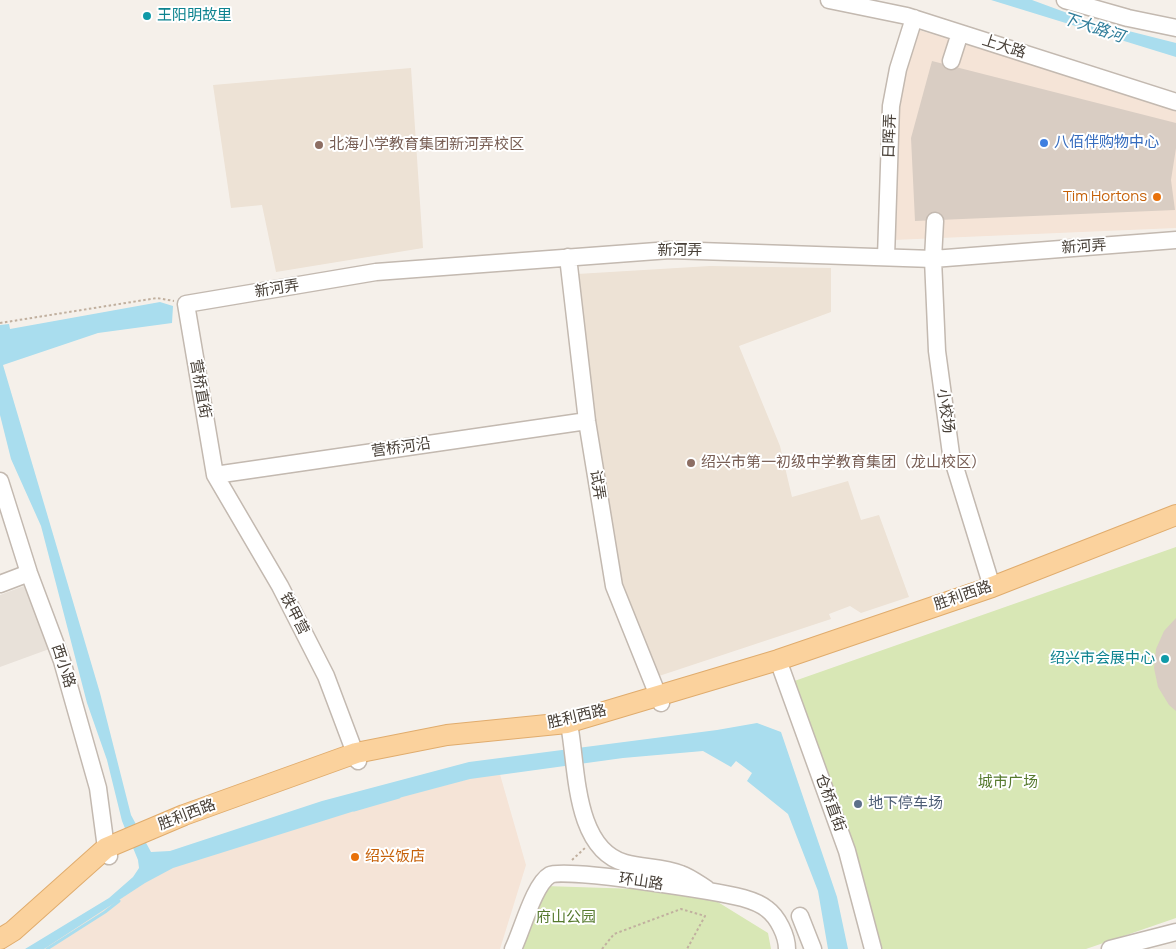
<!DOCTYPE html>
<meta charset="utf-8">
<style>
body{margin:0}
canvas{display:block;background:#f5f0ea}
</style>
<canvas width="1176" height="949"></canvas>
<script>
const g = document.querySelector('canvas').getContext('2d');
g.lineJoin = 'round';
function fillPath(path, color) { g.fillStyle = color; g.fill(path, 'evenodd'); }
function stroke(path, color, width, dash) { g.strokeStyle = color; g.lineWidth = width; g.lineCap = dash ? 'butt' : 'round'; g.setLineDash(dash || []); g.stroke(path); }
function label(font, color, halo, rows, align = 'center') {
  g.font = font + ' Manrope,"Noto Sans SC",sans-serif'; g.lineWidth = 4; g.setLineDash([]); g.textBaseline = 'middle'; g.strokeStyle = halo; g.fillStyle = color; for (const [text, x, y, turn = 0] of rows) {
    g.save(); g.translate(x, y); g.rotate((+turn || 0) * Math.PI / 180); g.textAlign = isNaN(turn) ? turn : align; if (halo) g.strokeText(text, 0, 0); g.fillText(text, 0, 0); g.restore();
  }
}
const residential = new Path2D(`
 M 24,586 L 52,648 L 0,667 L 0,595 Z`);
const commercial = new Path2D(`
 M 919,30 L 1176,108 L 1176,228 L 893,240 L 896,122 L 903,76 Z
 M 499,771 L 526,865 L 500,949 L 32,949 L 200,849 Z`);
const education = new Path2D(`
 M 411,68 L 423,248 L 276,272 L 262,205 L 231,208 L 213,85 Z
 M 710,266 L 831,268 L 831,312 L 739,346 L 780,446 L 792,497 L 848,481 L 861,520 L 879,515 L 909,597 L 861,613 L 850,606 L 829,614 L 831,619 L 653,678 L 614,586 L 577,274 Z`);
const green = new Path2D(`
 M 1176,547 L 1176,918 L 1086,949 L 873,949 L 783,685 Z
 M 545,886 L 700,891 L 768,933 L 771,949 L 519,949 Z`);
const water = new Path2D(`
 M 991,0 L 1032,0 L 1089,21 L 1176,43 L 1176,57 Z
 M 160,302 L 173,306 L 172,323 L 98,333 L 3,365 L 100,693 L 131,815 L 151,852 L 170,851 L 322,801 L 469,762 L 717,730 L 757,723 L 781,732 L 837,897 L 848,949 L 828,949 L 818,891 L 788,814 L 747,781 L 752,773 L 736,761 L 731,767 L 703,751 L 623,758 L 470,779 L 380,803 L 173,868 L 145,883 L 44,949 L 25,949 L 109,898 L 133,877 L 139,868 L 138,860 L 122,821 L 107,760 L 87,703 L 41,526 L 11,459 L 0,415 L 0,325 L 9,324 L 10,329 Z`);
const stream = new Path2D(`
 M 354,810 L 399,797
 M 47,949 L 105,912 L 119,901`);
const building = new Path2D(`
 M 932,61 L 1176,123 L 1176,148 L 1171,180 L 1175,210 L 915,221 L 911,138 Z
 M 1176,618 L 1176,711 L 1169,705 L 1158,687 L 1154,668 L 1156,649 L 1164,631 Z`);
const path = new Path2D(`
 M 0,323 L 157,298 L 174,301
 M 572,860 L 585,848
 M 602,949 L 614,934 L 681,909 L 705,916 L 687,949`);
const minor = new Path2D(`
 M 829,0 L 907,16 L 1176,102
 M 1065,0 L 1128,18 L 1176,28
 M 951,61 L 960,33
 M 935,221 L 933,259 L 937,351 L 951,454 L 992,587
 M 568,257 L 587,421 L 614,586 L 661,703
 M 886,257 L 891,106 L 898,69 L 914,18
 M 215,475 L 587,421
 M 0,481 L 29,573 L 62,661 L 98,788 L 106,848 L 109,856
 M 0,584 L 29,573
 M 778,660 L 847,851 L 873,949
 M 570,730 C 577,770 575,849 625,863 C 643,868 663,867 681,874 C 690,877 699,884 707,889
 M 358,761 L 326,676 L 280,586 L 215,475 L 186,304 L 376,272 L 670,250 L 933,259 L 1176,240
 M 800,916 L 813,949
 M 513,949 C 522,931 534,884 550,875 C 564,867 720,892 743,898 C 750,900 761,904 767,909 C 778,917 787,936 787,949
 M 1110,949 L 1176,932`);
const major = new Path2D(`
 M 0,939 L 13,931 L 106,848 L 184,815 L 356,753 L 447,735 L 567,723 L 778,660 L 992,587 L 1176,515`);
const markers = [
 [147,16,5,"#0f9aa8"],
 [1044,143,5,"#3f7fe0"],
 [319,145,5,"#8d6e63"],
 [1157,197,5,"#e8710a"],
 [691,463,5,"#8d6e63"],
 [1165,659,5,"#0f9aa8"],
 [858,804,5,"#5c6f8a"],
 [355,857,5,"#e8710a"]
];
const cultureNames = [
 ["王阳明故里",157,16],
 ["绍兴市会展中心",1155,659,"right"]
];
const streetNames = [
 ["上大路",1004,47,18],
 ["日晖弄",890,136,-88],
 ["新河弄",1084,247,-4],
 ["新河弄",680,251],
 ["新河弄",277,289,-9],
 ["营桥直街",200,389,80],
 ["小校场",945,411,82],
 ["营桥河沿",401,448,-8],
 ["试弄",597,485,81],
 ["胜利西路",963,596,-19],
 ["铁甲营",294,614,63],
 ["西小路",63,666,72],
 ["胜利西路",577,717,-13],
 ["仓桥直街",830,803,70],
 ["胜利西路",187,815,-21],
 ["环山路",641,882,8]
];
const shopNames = [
 ["八佰伴购物中心",1054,143]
];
const educationNames = [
 ["北海小学教育集团新河弄校区",329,145],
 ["绍兴市第一初级中学教育集团（龙山校区）",701,463]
];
const foodNames = [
 ["Tim Hortons",1147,197],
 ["绍兴饭店",365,857,"left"]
];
const parkNames = [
 ["城市广场",1008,783],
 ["府山公园",566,918]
];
const serviceNames = [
 ["地下停车场",868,804]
];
const waterNames = [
 ["下大路河",1093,28,18]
];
fillPath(residential, '#e8e1d9');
fillPath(commercial, '#f5e4d7');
fillPath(education, '#ede2d5');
fillPath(green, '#d8e7b5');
fillPath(water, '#a9ddee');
stroke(stream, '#a9ddee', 3);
fillPath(building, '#d9cdc3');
stroke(minor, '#c3b9b0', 19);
stroke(major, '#e0ac6d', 22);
stroke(path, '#c1b09f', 2, [2.5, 2.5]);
stroke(minor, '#fff', 16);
stroke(major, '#fbd29d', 20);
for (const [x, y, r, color] of markers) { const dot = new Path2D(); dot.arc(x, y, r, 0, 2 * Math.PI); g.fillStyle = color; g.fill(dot); stroke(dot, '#fff', 2); }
label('15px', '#0d838f', '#fff', cultureNames, 'left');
label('15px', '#484038', '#fff', streetNames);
label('15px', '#366cbe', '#fff', shopNames, 'left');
label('15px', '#785e54', '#fff', educationNames, 'left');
label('15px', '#c56008', '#fff', foodNames, 'right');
label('15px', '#55792d', '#fff', parkNames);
label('15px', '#4e5e75', '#fff', serviceNames, 'left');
label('italic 16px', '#2f7d9a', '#fff', waterNames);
</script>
